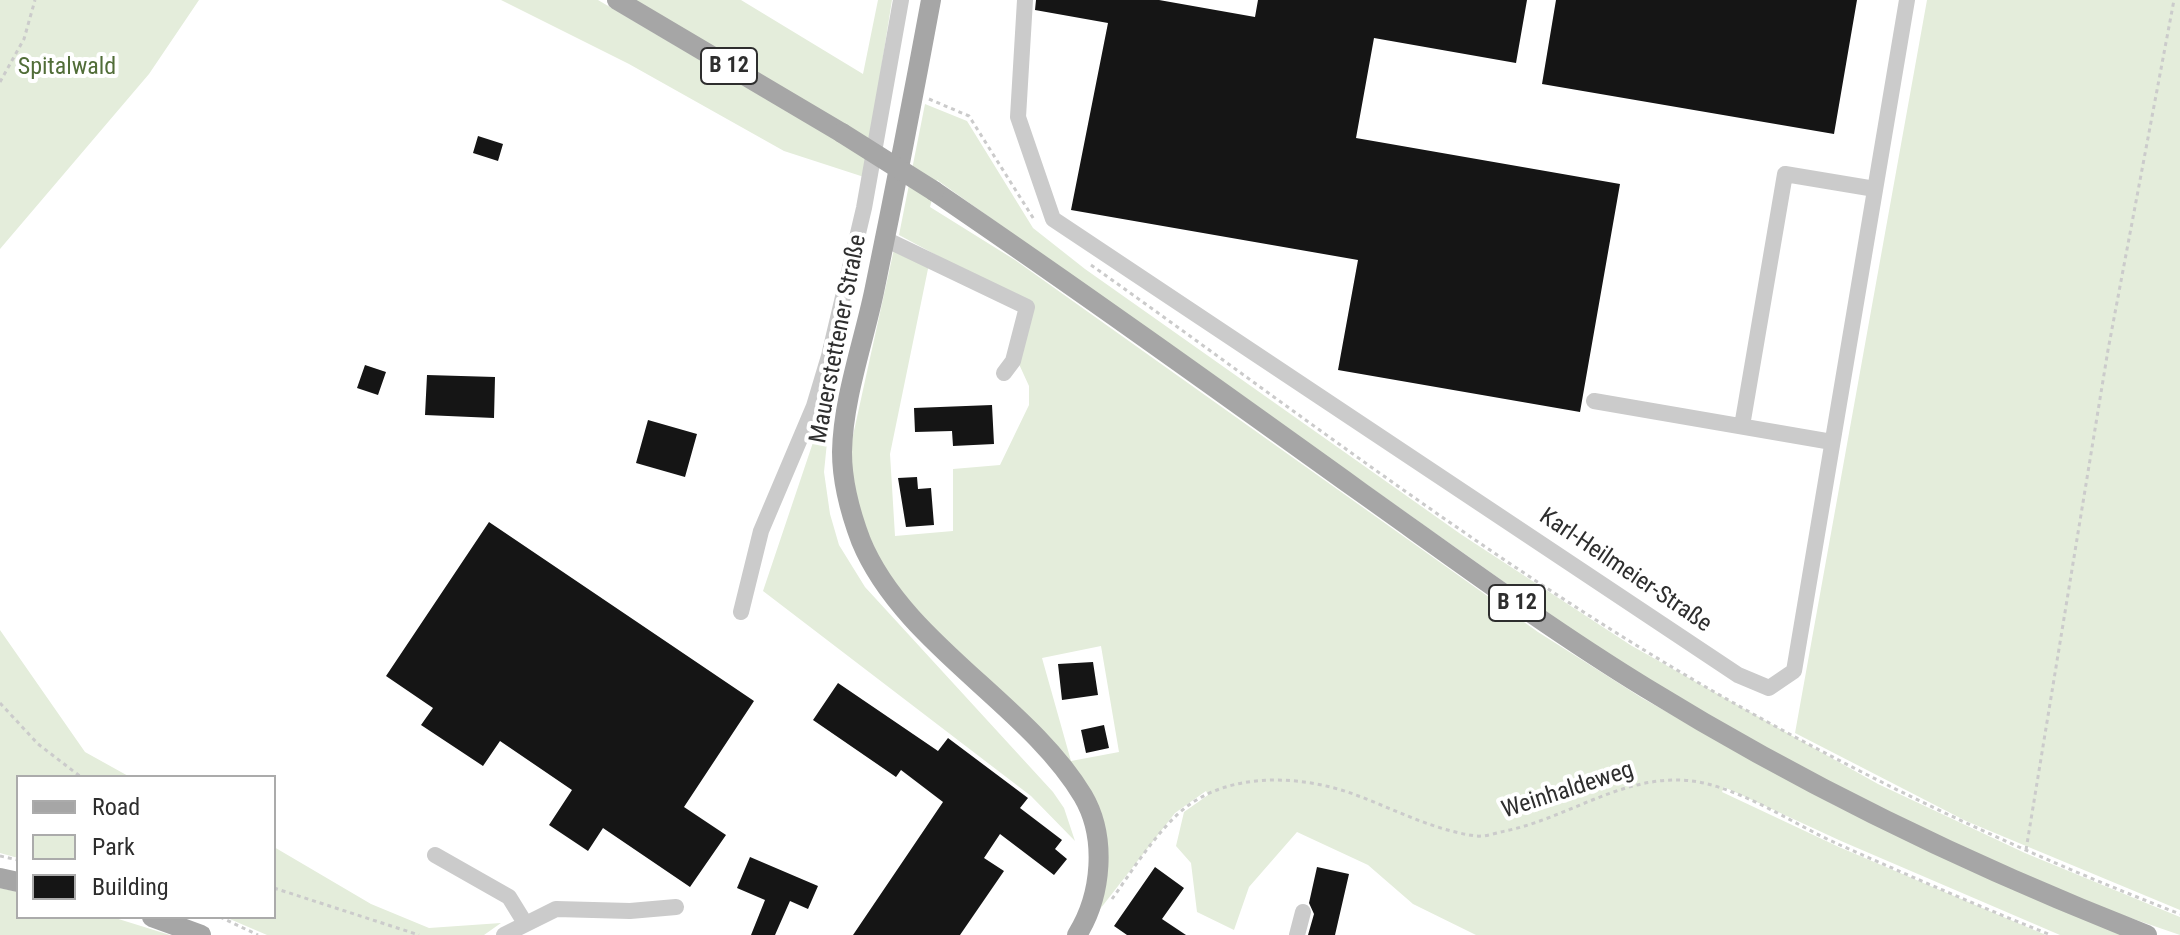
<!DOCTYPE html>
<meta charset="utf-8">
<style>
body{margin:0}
#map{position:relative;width:2180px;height:935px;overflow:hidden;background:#fff;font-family:"Roboto Condensed",sans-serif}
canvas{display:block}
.legend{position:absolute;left:16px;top:775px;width:260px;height:144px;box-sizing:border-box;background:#fff;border:2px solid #ababab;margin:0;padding:10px 14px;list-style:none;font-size:24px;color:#2e2e2e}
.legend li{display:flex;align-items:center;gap:16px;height:40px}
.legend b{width:40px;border:2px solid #ababab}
</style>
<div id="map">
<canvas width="2180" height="935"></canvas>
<ul class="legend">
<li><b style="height:10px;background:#a6a6a6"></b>Road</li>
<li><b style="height:22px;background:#e4eddb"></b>Park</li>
<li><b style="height:22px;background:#151515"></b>Building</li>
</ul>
</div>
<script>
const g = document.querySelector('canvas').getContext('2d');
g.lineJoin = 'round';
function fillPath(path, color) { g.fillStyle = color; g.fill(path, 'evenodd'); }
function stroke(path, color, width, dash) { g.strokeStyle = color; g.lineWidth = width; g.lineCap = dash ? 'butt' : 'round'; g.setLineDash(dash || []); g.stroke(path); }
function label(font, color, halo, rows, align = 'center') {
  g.font = font + ' "Roboto Condensed",sans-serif'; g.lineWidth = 8; g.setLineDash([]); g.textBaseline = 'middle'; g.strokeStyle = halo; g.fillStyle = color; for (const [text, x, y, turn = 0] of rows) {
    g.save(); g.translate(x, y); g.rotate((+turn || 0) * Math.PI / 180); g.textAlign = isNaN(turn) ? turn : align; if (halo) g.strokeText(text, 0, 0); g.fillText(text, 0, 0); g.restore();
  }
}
const green = new Path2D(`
 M 0,0 L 199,0 L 149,74 L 0,249 Z
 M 501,0 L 598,0 L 839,142 L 634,0 L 741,0 L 863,74 L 878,0 L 892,0 L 864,177 L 784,151 L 629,64 Z
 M 1927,0 L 2180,0 L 2180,910 L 1966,821 L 1795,733 Z
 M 925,104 L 967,121 L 1033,228 L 1085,269 L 1462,535 L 1632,646 L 1878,784 L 2025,853 L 2180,917 L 2180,935 L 2087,903 L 1846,795 L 1652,682 L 1569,628 L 937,180 L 930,207 L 1015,260 L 1538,632 L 1642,698 L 1836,806 L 2122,935 L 2060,935 L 1841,841 L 1724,787 L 1722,792 L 1839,847 L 2046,935 L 1476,935 L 1413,904 L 1368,865 L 1297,832 L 1249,887 L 1234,930 L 1197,912 L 1191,863 L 1176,846 L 1184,812 L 1208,795 L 1206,791 L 1175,813 L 1097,913 L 1102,824 L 888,577 L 854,503 L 850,449 L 894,249 L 929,264 L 890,454 L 895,536 L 953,531 L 953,469 L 1000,465 L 1029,405 L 1029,386 L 1018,362 L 1031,306 L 899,235 ZM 1101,646 L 1119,752 L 1071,761 L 1042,658 Z
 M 833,383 L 824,472 L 830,514 L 839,545 L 865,587 L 1053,792 L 1064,808 L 1075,841 L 1031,796 L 763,591 Z
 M 0,630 L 85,752 L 130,777 L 18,777 L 18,858 L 0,853 Z
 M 274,847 L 371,904 L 429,928 L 501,923 L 484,935 L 267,935 L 225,917 L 274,917 Z
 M 0,888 L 18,892 L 18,917 L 112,917 L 170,935 L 0,935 Z`);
const building = new Path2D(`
 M 1036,0 L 1159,0 L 1255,17 L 1258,0 L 1527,0 L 1516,63 L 1374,38 L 1356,138 L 1620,184 L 1580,412 L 1338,370 L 1358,260 L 1071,210 L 1108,23 L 1035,10 Z
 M 1556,0 L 1857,0 L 1834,134 L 1542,84 Z
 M 478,136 L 503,144 L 498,161 L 473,153 Z
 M 365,365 L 386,372 L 378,395 L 357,388 Z
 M 427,375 L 495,377 L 494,418 L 425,415 Z
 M 992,405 L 994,444 L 953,446 L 952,431 L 915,432 L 914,408 Z
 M 648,420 L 697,434 L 685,477 L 636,463 Z
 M 917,477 L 918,489 L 931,488 L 934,525 L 906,527 L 898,478 Z
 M 489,522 L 754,701 L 684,807 L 726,835 L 690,887 L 603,828 L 588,851 L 549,825 L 572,790 L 500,741 L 483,766 L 421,725 L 433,708 L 386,676 Z
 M 1093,662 L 1098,695 L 1062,700 L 1058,664 Z
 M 838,683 L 938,751 L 948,738 L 1028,798 L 1020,808 L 1062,840 L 1055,849 L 1067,859 L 1054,875 L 1000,834 L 984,858 L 1004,871 L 960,935 L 853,935 L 943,802 L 901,770 L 896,777 L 813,720 Z
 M 1104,725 L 1109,748 L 1086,753 L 1081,730 Z
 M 750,857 L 818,886 L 808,909 L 790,901 L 775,935 L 751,935 L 765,900 L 737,888 Z
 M 1155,867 L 1184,888 L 1162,919 L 1186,935 L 1127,935 L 1114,926 Z
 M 1317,867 L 1349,874 L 1335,935 L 1308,935 L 1314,914 L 1309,903 Z`);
const path = new Path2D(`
 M 0,82 L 24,39 L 35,0
 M 929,99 L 969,116 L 1035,221
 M 1091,265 C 1270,392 1444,526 1631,642 C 1805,750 1989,840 2180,914
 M 0,703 L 38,744 L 81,777
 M 2026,850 L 2108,350 L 2174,0
 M 0,856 L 18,860
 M 274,888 L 419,935
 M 1112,899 C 1132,871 1153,837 1179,813 C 1225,771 1300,774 1356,795 C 1396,810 1433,830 1476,836 C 1485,837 1496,833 1505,831 C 1564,819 1617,779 1678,780 C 1731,780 1792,824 1840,845 C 1910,876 1980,907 2051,935
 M 220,917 L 258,935`);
const minor = new Path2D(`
 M 1025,0 L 1018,117 L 1053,219 L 1738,675 L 1769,688 L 1794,671 L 1907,0
 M 885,239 L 1027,307 L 1013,361 L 1004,373
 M 1594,401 L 1832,442
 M 1742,426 L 1785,174 L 1875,189
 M 741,612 L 761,531 L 814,406 L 829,356 L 864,208 L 901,0
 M 435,855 L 509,897 L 525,923
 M 504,935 L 556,909 L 630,911 L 676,907
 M 1297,935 L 1303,912`);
const major = new Path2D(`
 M 617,0 L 842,133
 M 931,0 C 913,98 894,195 874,292 C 863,344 843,399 842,452 C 842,483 850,512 861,541 C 903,643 1028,704 1083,796 C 1107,837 1102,895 1077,935
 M 934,191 C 1078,289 1220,391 1362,493 C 1455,559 1548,628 1646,688 C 1805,786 1973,867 2147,935
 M 0,878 L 18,882
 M 152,917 L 201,935`);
const majorBridge = new Path2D(`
 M 842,133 L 934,191`);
const shields = [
 [729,66,56],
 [1517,603,56]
];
const shieldNames = [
 ["B 12",729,66],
 ["B 12",1517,603]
];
const parkNames = [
 ["Spitalwald",67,68]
];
const streetNames = [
 ["Mauerstettener Straße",839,339,-79],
 ["Karl-Heilmeier-Straße",1625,571,34],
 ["Weinhaldeweg",1568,791,-18]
];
fillPath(green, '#e4eddb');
fillPath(building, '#151515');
stroke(path, '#cbcbcb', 3, [4, 4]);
stroke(minor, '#cbcbcb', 16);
stroke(major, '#a6a6a6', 20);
stroke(majorBridge, '#a6a6a6', 20);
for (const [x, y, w] of shields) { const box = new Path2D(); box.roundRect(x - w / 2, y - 18, w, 36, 6); g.fillStyle = '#fff'; g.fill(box); stroke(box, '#2e2e2e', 2); }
label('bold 22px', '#2e2e2e', null, shieldNames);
label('24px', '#516d38', '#fff', parkNames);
label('24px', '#2e2e2e', '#fff', streetNames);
</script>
